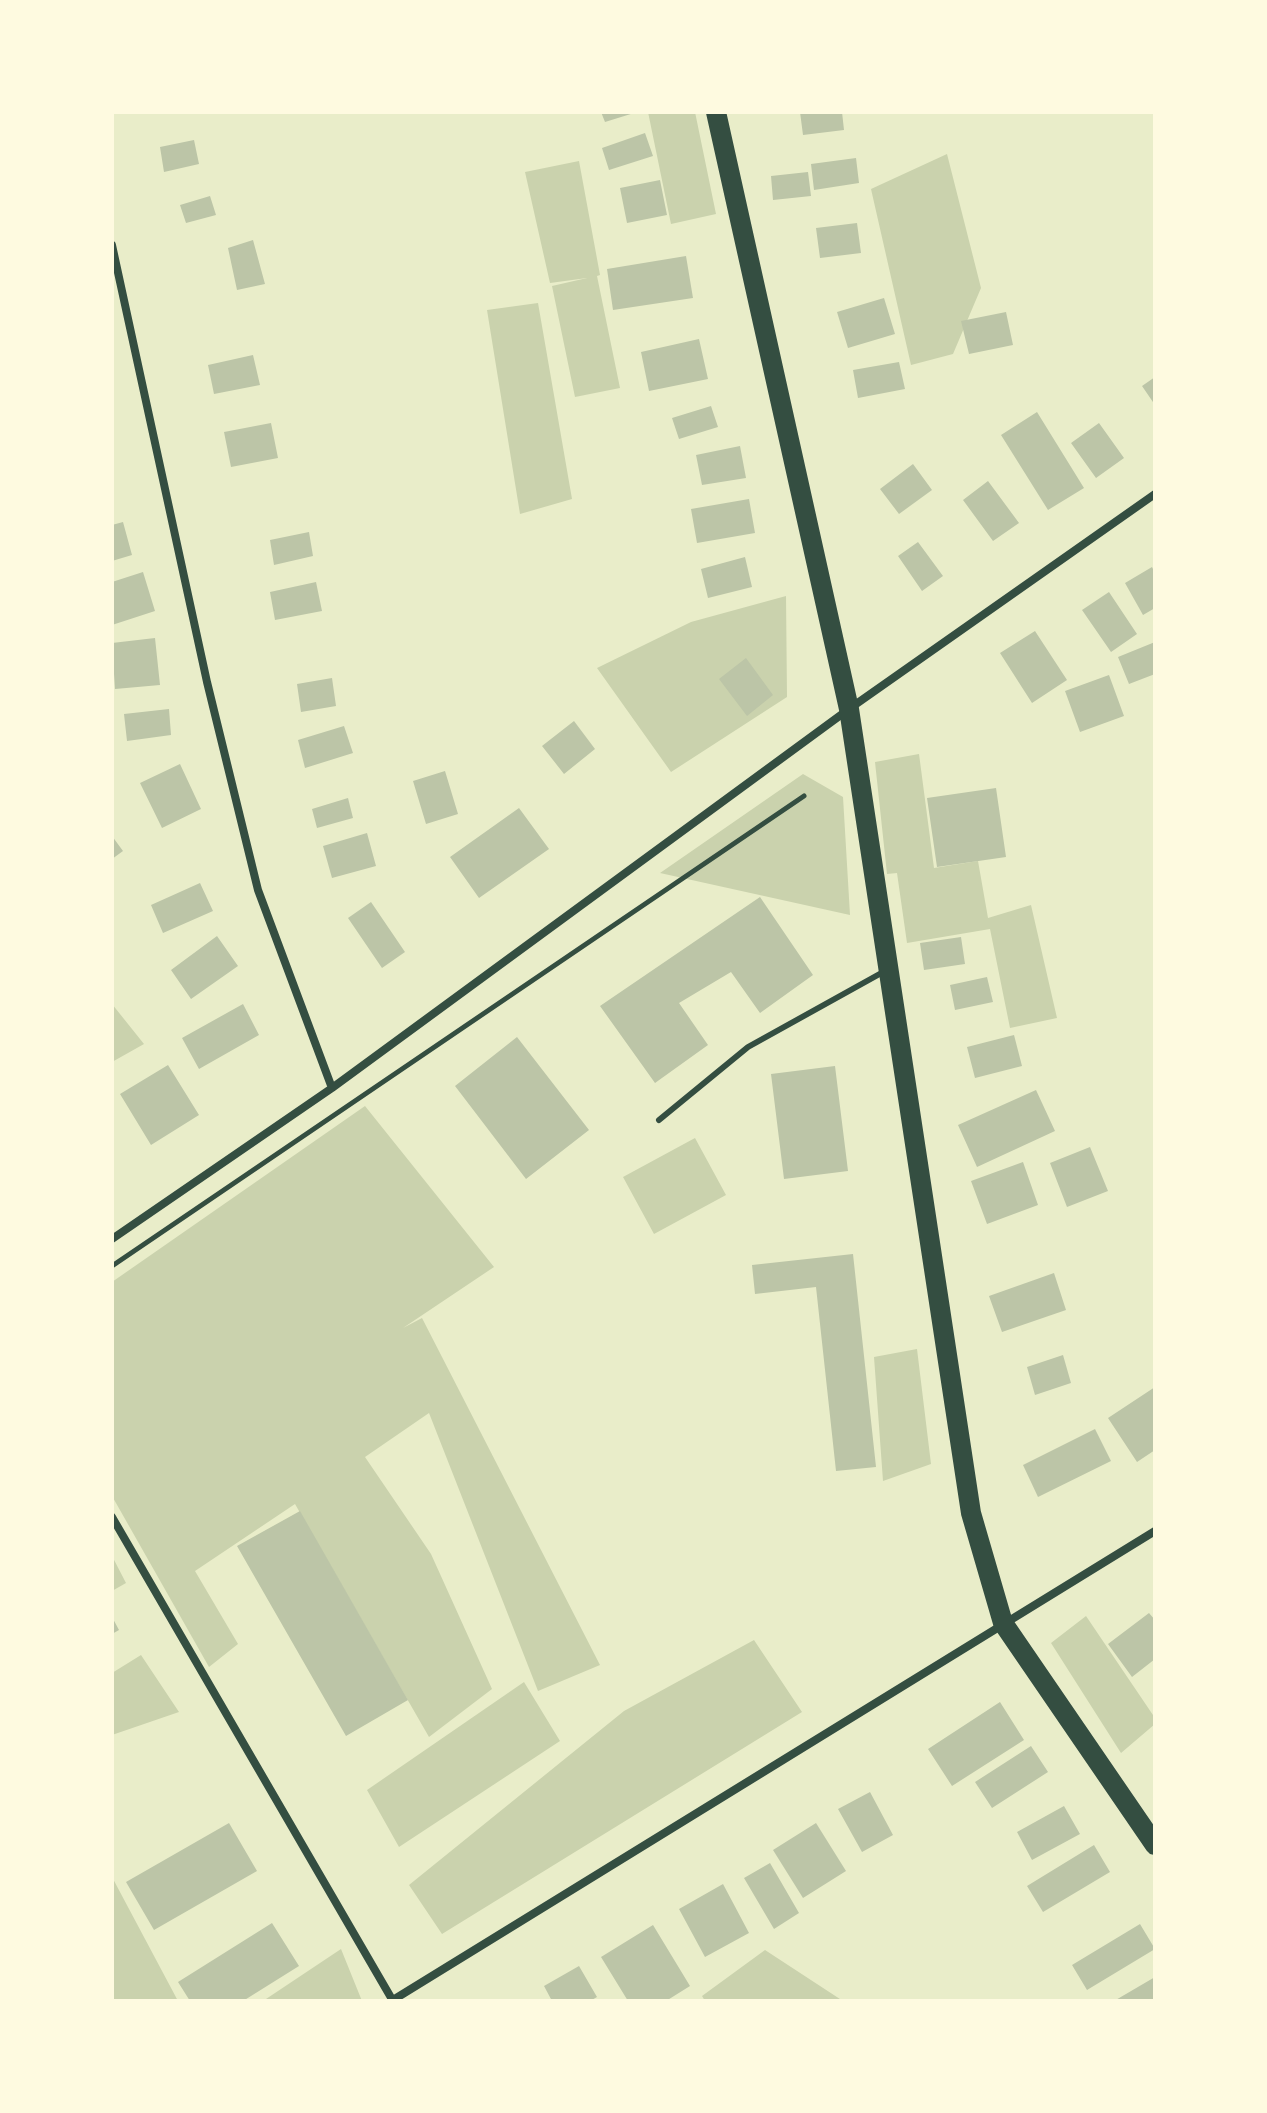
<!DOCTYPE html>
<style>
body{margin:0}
#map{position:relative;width:1267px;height:2113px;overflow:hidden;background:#e9edc9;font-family:"Work Sans",sans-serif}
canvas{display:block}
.frame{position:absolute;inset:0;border:114px solid #fefae0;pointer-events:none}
</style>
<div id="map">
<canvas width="1267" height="2113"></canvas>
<div class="frame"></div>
</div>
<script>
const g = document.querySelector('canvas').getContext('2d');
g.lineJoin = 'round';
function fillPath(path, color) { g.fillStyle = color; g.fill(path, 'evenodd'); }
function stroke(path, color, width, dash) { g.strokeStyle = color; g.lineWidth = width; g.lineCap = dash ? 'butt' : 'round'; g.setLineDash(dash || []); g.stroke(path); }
const green = new Path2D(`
 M 648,112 L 695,112 L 716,214 L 671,224 Z
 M 947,154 L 981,288 L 953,354 L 911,365 L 871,189 Z
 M 579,161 L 600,275 L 597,276 L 620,388 L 575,397 L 552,286 L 587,278 L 550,283 L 525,172 Z
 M 538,303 L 572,499 L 520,514 L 487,310 Z
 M 786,596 L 787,697 L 671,772 L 597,668 L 691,622 Z
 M 919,754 L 934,868 L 978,861 L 988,918 L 1031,905 L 1057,1018 L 1010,1028 L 990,929 L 907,943 L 897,873 L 887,874 L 875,762 Z
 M 803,774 L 843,797 L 850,915 L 660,873 Z
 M 112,1004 L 144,1044 L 112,1062 Z
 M 365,1106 L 494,1267 L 403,1328 L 422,1318 L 600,1665 L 538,1691 L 429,1413 L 365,1457 L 431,1554 L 492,1689 L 429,1737 L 295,1504 L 195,1571 L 238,1644 L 209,1667 L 112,1496 L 112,1282 Z
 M 695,1138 L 726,1195 L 654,1234 L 623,1177 Z
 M 917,1349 L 931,1464 L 883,1481 L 874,1357 Z
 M 112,1556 L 126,1583 L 112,1591 Z
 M 1086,1616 L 1155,1718 L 1155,1724 L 1121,1753 L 1051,1643 Z
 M 754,1640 L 802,1712 L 442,1934 L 409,1885 L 624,1711 Z
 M 141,1655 L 179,1712 L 112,1735 L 112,1673 Z
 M 524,1682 L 560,1741 L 399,1847 L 367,1790 Z
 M 112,1877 L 178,2001 L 112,2001 Z
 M 341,1949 L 362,2001 L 263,2001 Z
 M 765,1950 L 843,2001 L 705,2001 L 702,1996 Z`);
const building = new Path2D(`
 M 601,112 L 634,112 L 634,113 L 605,122 Z
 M 800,112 L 842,112 L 844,130 L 803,135 Z
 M 645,133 L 653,156 L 609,170 L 602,148 Z
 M 194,140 L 199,164 L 164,172 L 160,147 Z
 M 856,158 L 859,183 L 814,190 L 811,164 Z
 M 808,172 L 811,196 L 773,200 L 771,176 Z
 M 660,180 L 667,215 L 627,223 L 620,188 Z
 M 210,196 L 216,215 L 186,223 L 180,205 Z
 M 857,223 L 861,253 L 820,258 L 816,228 Z
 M 253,240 L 265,284 L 237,290 L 228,248 Z
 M 686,256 L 693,298 L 613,310 L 607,269 Z
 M 884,298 L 895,334 L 848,348 L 837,312 Z
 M 1006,312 L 1013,345 L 969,354 L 961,321 Z
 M 699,339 L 708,379 L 649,391 L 641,352 Z
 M 253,355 L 260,385 L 214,394 L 208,365 Z
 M 899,362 L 905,389 L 858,398 L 853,370 Z
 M 1155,377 L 1155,405 L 1142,386 Z
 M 711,406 L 718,427 L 679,439 L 672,418 Z
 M 1037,412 L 1084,488 L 1048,510 L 1001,435 Z
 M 271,423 L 278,458 L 231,467 L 224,432 Z
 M 1099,423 L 1124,458 L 1096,478 L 1071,443 Z
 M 740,446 L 746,478 L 702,485 L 696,455 Z
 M 913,464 L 932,490 L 899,514 L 880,489 Z
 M 988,481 L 1019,523 L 993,541 L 963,500 Z
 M 749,499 L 755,533 L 697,543 L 691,509 Z
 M 123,522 L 132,555 L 112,561 L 112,525 Z
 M 309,532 L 313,556 L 274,565 L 270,540 Z
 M 918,542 L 943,576 L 922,591 L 898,556 Z
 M 745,557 L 752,587 L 708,598 L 701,569 Z
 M 1152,567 L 1155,573 L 1155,608 L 1143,615 L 1125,583 Z
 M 143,572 L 155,611 L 112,625 L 112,582 Z
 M 316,582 L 322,611 L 275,620 L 270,592 Z
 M 1109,592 L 1137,634 L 1111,652 L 1082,610 Z
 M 1035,631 L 1067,680 L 1032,703 L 1000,653 Z
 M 155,638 L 160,685 L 115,689 L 112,643 Z
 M 1155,642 L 1155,674 L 1129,684 L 1118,657 Z
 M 746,658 L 773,695 L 747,716 L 719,679 Z
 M 1109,675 L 1124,716 L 1080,732 L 1065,691 Z
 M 332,678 L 336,706 L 301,712 L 297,684 Z
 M 169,709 L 171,735 L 127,741 L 124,714 Z
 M 574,721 L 595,749 L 564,774 L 542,746 Z
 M 344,726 L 353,753 L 305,768 L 298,740 Z
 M 180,764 L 201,809 L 162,828 L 140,783 Z
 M 445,771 L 458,814 L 426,824 L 413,781 Z
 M 996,788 L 1006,857 L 937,867 L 927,798 Z
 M 348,798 L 353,818 L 317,828 L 312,809 Z
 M 519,808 L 549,849 L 479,898 L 450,857 Z
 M 367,833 L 376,866 L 332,878 L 323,846 Z
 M 112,836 L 123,851 L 112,859 Z
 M 200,883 L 213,911 L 163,933 L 151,905 Z
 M 760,897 L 813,975 L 760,1013 L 731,972 L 679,1003 L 708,1045 L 655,1083 L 600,1006 Z
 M 371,902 L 405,952 L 382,968 L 348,918 Z
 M 217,936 L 238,966 L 191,999 L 171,970 Z
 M 961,937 L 965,964 L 924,970 L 920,943 Z
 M 987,977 L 993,1002 L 955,1010 L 950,985 Z
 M 243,1004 L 259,1035 L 199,1069 L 182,1038 Z
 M 1014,1035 L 1022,1066 L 975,1078 L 967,1047 Z
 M 517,1037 L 589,1130 L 526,1179 L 455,1086 Z
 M 168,1065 L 199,1115 L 151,1145 L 120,1094 Z
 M 835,1066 L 848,1171 L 784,1179 L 771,1074 Z
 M 1036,1090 L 1055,1131 L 977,1167 L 958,1125 Z
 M 1090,1147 L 1108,1191 L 1067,1207 L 1050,1163 Z
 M 1023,1162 L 1038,1205 L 987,1224 L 971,1181 Z
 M 853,1254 L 876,1467 L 836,1471 L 816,1287 L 755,1294 L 752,1265 Z
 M 1054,1273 L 1066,1310 L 1002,1332 L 989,1296 Z
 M 1063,1355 L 1071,1383 L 1035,1395 L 1027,1367 Z
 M 1155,1387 L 1155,1450 L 1137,1462 L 1108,1418 Z
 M 1095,1429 L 1111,1461 L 1038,1497 L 1023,1465 Z
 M 300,1511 L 408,1700 L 346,1736 L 237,1546 Z
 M 1149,1613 L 1155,1620 L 1155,1659 L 1132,1677 L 1108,1644 Z
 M 112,1617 L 119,1630 L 112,1634 Z
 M 1000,1702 L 1024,1740 L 952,1786 L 928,1749 Z
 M 1031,1746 L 1048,1772 L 992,1808 L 975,1782 Z
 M 870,1792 L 893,1835 L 862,1852 L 838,1809 Z
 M 1064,1806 L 1080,1834 L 1032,1860 L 1017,1832 Z
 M 229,1823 L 257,1871 L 154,1930 L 126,1882 Z
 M 816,1823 L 846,1871 L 803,1898 L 773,1850 Z
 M 1094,1845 L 1110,1872 L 1043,1912 L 1027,1886 Z
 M 770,1863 L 799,1913 L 774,1929 L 744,1878 Z
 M 723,1884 L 749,1933 L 705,1957 L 679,1909 Z
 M 272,1923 L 299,1966 L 243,2001 L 190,2001 L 178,1982 Z
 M 1140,1924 L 1155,1949 L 1087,1990 L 1072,1965 Z
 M 653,1925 L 690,1986 L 666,2001 L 628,2001 L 601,1957 Z
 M 579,1966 L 597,1997 L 590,2001 L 552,2001 L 544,1986 Z
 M 1155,1977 L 1155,2001 L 1114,2001 Z`);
const path = new Path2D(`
 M 112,1266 L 804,796`);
const service = new Path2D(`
 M 659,1120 L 748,1047 L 885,971`);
const minor = new Path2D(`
 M 112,245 L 207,682 L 258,890 L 332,1088
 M 112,1239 L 332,1088 L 849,709 L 1155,494
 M 112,1517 L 393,2001
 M 393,2000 L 1155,1531`);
const primary = new Path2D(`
 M 716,112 L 849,709 L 971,1513 L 1003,1623 L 1155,1845`);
fillPath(green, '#cad2ad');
fillPath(building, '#bcc5a7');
stroke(path, '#344e41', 5);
stroke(service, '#344e41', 6);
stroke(minor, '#344e41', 8);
stroke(primary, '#344e41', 20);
</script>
